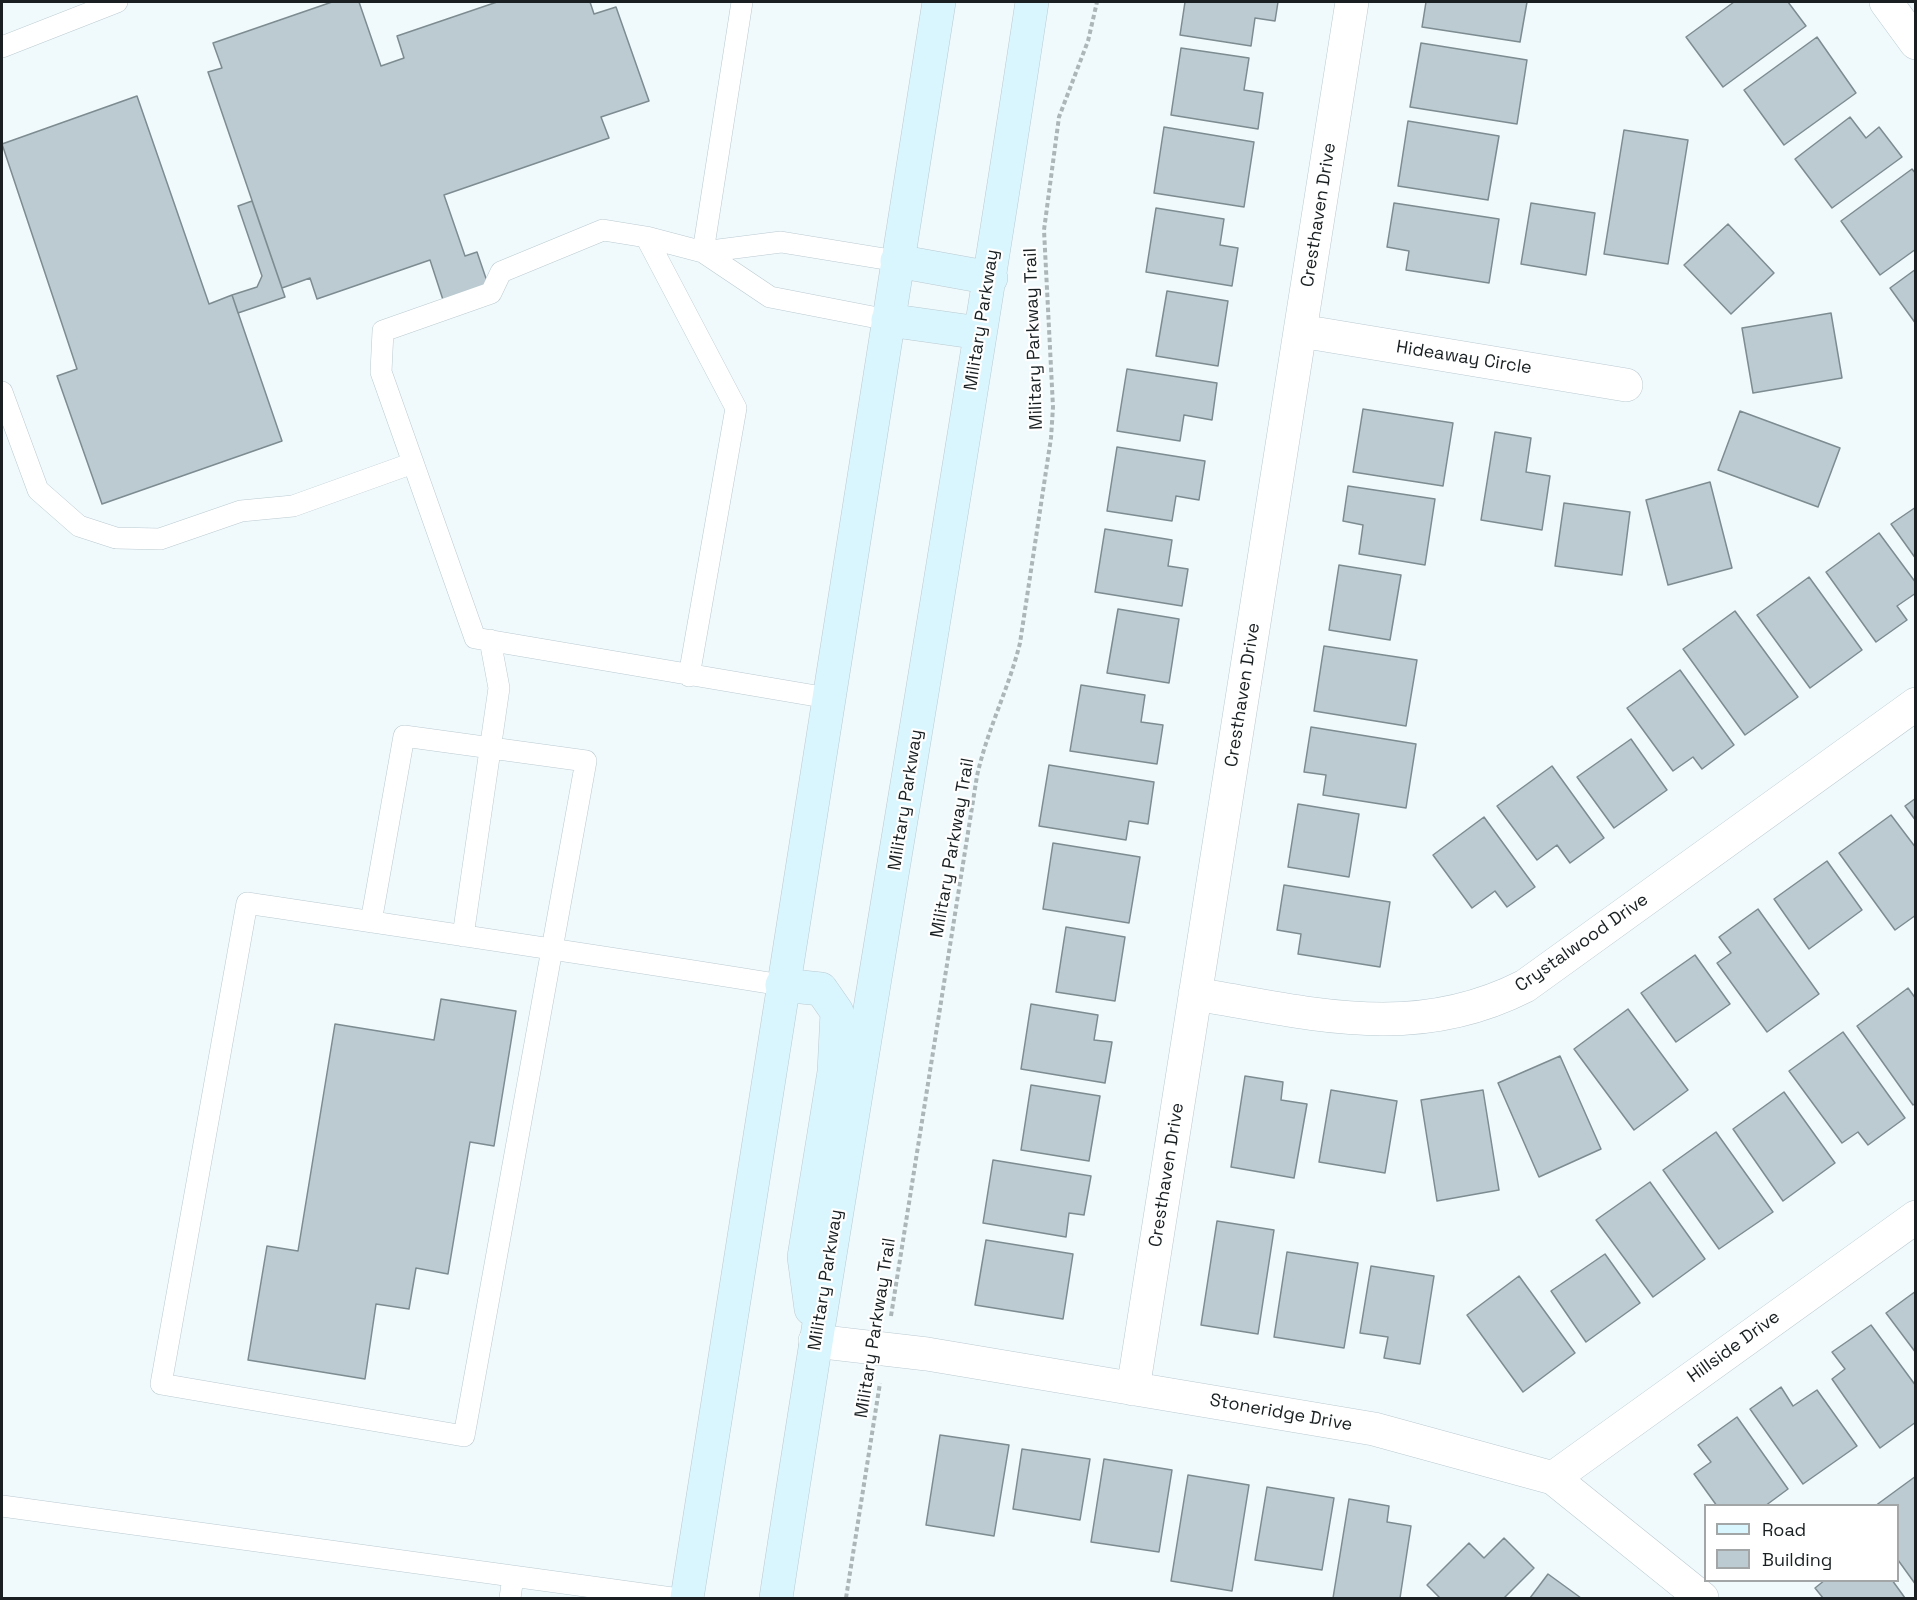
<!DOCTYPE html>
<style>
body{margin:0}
#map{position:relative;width:1917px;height:1600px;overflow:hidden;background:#f0fafd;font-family:"Space Grotesk",sans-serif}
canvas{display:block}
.frame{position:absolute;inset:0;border:3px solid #1a2022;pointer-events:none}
.legend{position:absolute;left:1704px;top:1504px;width:195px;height:78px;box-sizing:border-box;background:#fff;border:2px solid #a3a6a7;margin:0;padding:8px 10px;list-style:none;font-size:18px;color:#1a2022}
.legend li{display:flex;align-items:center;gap:12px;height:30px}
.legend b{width:30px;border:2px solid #a3a6a7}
</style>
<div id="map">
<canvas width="1917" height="1600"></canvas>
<div class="frame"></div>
<ul class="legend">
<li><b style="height:8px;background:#d9f5fe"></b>Road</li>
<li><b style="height:16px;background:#bbcbd1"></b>Building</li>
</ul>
</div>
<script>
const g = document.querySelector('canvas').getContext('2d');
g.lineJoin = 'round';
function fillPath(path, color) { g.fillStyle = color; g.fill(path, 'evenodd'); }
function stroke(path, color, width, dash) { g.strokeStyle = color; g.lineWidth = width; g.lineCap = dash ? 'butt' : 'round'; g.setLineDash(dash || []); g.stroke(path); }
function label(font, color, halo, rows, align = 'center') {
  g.font = font + ' "Space Grotesk",sans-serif'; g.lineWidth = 4.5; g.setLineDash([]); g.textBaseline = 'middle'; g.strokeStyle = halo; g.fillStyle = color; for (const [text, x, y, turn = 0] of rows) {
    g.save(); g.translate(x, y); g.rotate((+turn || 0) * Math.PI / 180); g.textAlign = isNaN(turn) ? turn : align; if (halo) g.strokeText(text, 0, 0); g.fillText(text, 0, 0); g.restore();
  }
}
const building = new Path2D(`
 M 332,2 L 359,2 L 381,66 L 404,58 L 397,36 L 497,2 L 590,2 L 594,14 L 616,7 L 649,101 L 601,117 L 609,138 L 444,195 L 465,256 L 477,252 L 491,293 L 446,309 L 430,260 L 317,299 L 310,278 L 282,288 L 208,72 L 222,68 L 213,43 Z
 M 1185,2 L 1278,2 L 1275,21 L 1255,18 L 1251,46 L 1180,35 Z
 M 1426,2 L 1527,2 L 1520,42 L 1422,27 Z
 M 1734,2 L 1788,2 L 1806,26 L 1723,87 L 1686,37 Z
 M 1817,37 L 1856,93 L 1784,145 L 1744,90 Z
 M 1421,43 L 1527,60 L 1517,124 L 1410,107 Z
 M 1181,48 L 1249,58 L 1244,90 L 1263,93 L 1258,129 L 1171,115 Z
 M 137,96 L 209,304 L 232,295 L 282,441 L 102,504 L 57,376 L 77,369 L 2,144 Z
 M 1850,117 L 1866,138 L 1879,127 L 1902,157 L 1832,208 L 1795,159 Z
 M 1408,121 L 1499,136 L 1488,200 L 1398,186 Z
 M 1164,127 L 1254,142 L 1244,207 L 1154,193 Z
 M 1624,130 L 1688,140 L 1668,264 L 1604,254 Z
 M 1912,169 L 1916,174 L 1916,249 L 1880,275 L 1841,221 Z
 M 252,201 L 285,297 L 238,313 L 232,295 L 257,287 L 262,276 L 238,206 Z
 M 1394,203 L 1499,219 L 1489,283 L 1406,270 L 1409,251 L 1387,247 Z
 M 1531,203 L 1595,213 L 1586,275 L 1521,264 Z
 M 1156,208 L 1224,219 L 1220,245 L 1238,248 L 1232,286 L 1146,272 Z
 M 1728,224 L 1774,273 L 1731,314 L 1684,265 Z
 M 1916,269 L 1916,324 L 1890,288 Z
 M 1167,291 L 1228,301 L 1218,366 L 1156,356 Z
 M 1831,313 L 1842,378 L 1753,393 L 1742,328 Z
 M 1127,369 L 1217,383 L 1212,420 L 1184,415 L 1180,441 L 1117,431 Z
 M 1363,409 L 1453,423 L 1443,486 L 1353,472 Z
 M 1740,411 L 1840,448 L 1818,507 L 1718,470 Z
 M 1495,432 L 1531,438 L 1526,472 L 1550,476 L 1542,530 L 1481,520 Z
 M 1117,447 L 1205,461 L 1199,500 L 1176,496 L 1172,521 L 1107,511 Z
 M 1710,482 L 1732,568 L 1668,585 L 1646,500 Z
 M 1348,486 L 1435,499 L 1425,565 L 1359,554 L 1363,525 L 1343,521 Z
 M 1564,503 L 1630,512 L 1622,575 L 1555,566 Z
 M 1916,507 L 1916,559 L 1891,524 Z
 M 1105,529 L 1172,540 L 1168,566 L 1188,569 L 1182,606 L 1095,592 Z
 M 1879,533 L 1916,583 L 1916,593 L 1897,606 L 1907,620 L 1876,642 L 1826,572 Z
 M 1339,565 L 1401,575 L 1390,640 L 1329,630 Z
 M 1809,577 L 1862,650 L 1810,688 L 1757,615 Z
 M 1118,609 L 1179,619 L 1169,683 L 1107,673 Z
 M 1735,611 L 1798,697 L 1745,735 L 1683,649 Z
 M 1324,646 L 1417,660 L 1406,726 L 1314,711 Z
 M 1680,670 L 1734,745 L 1702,769 L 1693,757 L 1673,771 L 1627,708 Z
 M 1081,685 L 1145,695 L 1141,722 L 1163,725 L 1157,764 L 1070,751 Z
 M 1311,727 L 1416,744 L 1406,808 L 1323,795 L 1326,775 L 1304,772 Z
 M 1631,739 L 1667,790 L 1614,828 L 1577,777 Z
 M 1049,765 L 1154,782 L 1148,824 L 1129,821 L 1126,840 L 1039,826 Z
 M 1552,766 L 1604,838 L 1570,863 L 1557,845 L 1537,860 L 1497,806 Z
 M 1916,798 L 1916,821 L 1905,806 Z
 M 1298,804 L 1359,814 L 1349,877 L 1288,867 Z
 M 1891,815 L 1916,848 L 1916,915 L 1895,930 L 1839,853 Z
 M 1484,817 L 1535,887 L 1507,907 L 1495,891 L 1472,908 L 1433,855 Z
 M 1053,843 L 1140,857 L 1129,923 L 1043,909 Z
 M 1827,861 L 1862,910 L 1809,949 L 1774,899 Z
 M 1284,885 L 1390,902 L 1380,967 L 1298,954 L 1301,934 L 1277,930 Z
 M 1758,909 L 1819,994 L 1767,1032 L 1717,963 L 1731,953 L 1719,937 Z
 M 1066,927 L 1125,937 L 1115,1001 L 1056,992 Z
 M 1695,955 L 1730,1004 L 1676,1042 L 1641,993 Z
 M 1908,988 L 1916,999 L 1916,1103 L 1913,1105 L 1857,1026 Z
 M 441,999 L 516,1011 L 494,1146 L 470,1142 L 448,1274 L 416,1268 L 409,1309 L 376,1304 L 365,1379 L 248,1360 L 267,1246 L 298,1251 L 335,1024 L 434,1040 Z
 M 1031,1004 L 1098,1015 L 1094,1040 L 1112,1042 L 1105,1083 L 1021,1069 Z
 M 1628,1009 L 1688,1090 L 1634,1130 L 1574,1049 Z
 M 1843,1032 L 1905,1118 L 1868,1145 L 1858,1132 L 1842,1143 L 1789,1071 Z
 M 1560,1056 L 1601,1149 L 1539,1177 L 1498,1083 Z
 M 1245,1076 L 1283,1082 L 1281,1100 L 1307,1104 L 1294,1178 L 1231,1167 Z
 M 1031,1085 L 1100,1096 L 1089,1161 L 1021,1150 Z
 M 1331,1090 L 1397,1101 L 1385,1173 L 1319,1162 Z
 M 1483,1090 L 1499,1190 L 1437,1201 L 1421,1100 Z
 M 1784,1092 L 1835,1163 L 1783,1201 L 1733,1129 Z
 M 1716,1132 L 1773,1212 L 1719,1249 L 1663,1170 Z
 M 993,1160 L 1091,1176 L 1084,1215 L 1069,1213 L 1066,1237 L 983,1223 Z
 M 1650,1182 L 1705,1259 L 1653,1297 L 1596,1220 Z
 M 1217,1221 L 1274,1230 L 1258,1334 L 1201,1325 Z
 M 986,1240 L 1073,1254 L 1063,1319 L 975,1305 Z
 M 1287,1252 L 1358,1263 L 1344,1348 L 1274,1337 Z
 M 1605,1254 L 1640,1303 L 1586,1342 L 1551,1291 Z
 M 1371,1266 L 1434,1276 L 1420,1364 L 1384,1358 L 1388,1337 L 1360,1333 Z
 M 1519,1276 L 1575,1353 L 1523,1392 L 1467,1315 Z
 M 1916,1291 L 1916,1353 L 1886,1313 Z
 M 1871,1325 L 1916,1386 L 1916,1422 L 1880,1448 L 1832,1379 L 1845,1369 L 1832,1352 Z
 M 1781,1387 L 1793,1406 L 1817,1390 L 1857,1446 L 1803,1484 L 1750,1409 Z
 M 1737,1417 L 1788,1489 L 1765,1506 L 1717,1506 L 1694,1474 L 1711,1462 L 1698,1445 Z
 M 940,1435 L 1009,1445 L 994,1536 L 926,1525 Z
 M 1022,1449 L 1090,1459 L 1080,1520 L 1013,1509 Z
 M 1104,1459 L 1172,1470 L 1159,1552 L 1091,1542 Z
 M 1188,1475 L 1249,1485 L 1232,1591 L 1171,1581 Z
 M 1916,1476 L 1916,1585 L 1898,1560 L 1898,1506 L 1875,1506 Z
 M 1267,1487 L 1334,1498 L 1322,1570 L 1255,1560 Z
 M 1349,1499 L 1389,1506 L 1387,1522 L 1411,1526 L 1400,1598 L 1333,1598 Z
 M 1504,1538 L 1534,1568 L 1504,1598 L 1440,1598 L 1427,1585 L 1469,1543 L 1484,1558 Z
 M 1548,1574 L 1581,1598 L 1530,1598 Z
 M 1825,1580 L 1892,1580 L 1905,1598 L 1823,1598 L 1815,1588 Z`);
const path = new Path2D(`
 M 891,1316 L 977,776 C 987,730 1009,688 1020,643 L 1051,438 L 1053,407 L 1044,230 L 1059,117 L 1088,41 L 1097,2
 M 846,1598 L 880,1383`);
const service = new Path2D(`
 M 2,47 L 117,2
 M 646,237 L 736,408 L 689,676
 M 703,252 L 742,2
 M 703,252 L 781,242 L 897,261
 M 2,392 L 38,490 L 79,526 L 116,538 L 160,539 L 241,511 L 293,506 L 413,463
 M 828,698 L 475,638 L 381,372 L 383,331 L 491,293 L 501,272 L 603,230 L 646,237 L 703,252 L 770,297 L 888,320
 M 371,922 L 404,736 L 586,761 L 464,1436 L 161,1384 L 247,903 C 425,930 604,956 782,985
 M 463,936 L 499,688 L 490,640
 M 2,1506 L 672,1598
 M 510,1598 L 513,1577`);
const minor = new Path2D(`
 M 1886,2 L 1916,43
 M 1301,331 L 1626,385
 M 1195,994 C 1311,1013 1413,1043 1525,986 L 1916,704
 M 815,1341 L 927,1354 L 1374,1429 L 1553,1478 L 1702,1598
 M 1133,1389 L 1352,2
 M 1553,1478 L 1916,1217`);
const secondary = new Path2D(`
 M 897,261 L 991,278
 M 888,320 L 980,333
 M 782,985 L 821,989 L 837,1012 L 834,1072 L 804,1257 L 811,1309
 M 687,1598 L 939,2
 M 776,1598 C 857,1065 952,535 1032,2`);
const streetNames = [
 ["Cresthaven Drive",1319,215,-81],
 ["Military Parkway",982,320,-81],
 ["Military Parkway Trail",1034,339,-92],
 ["Hideaway Circle",1464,358,9],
 ["Cresthaven Drive",1243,695,-81],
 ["Military Parkway",906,800,-81],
 ["Military Parkway Trail",953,848,-80],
 ["Crystalwood Drive",1582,943,-35],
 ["Cresthaven Drive",1167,1175,-81],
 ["Military Parkway",826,1280,-81],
 ["Military Parkway Trail",876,1328,-81],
 ["Hillside Drive",1734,1347,-36],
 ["Stoneridge Drive",1281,1413,10]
];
fillPath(building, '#bbcbd1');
stroke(building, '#7d8c91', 1.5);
stroke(service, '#bacad0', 22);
stroke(minor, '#bacad0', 34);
stroke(secondary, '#bacad0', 34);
stroke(path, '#acb5b7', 4, [4.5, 3]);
stroke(service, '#fff', 21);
stroke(minor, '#fff', 33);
stroke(secondary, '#d9f5fe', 33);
label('18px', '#1a2022', '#fff', streetNames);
</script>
